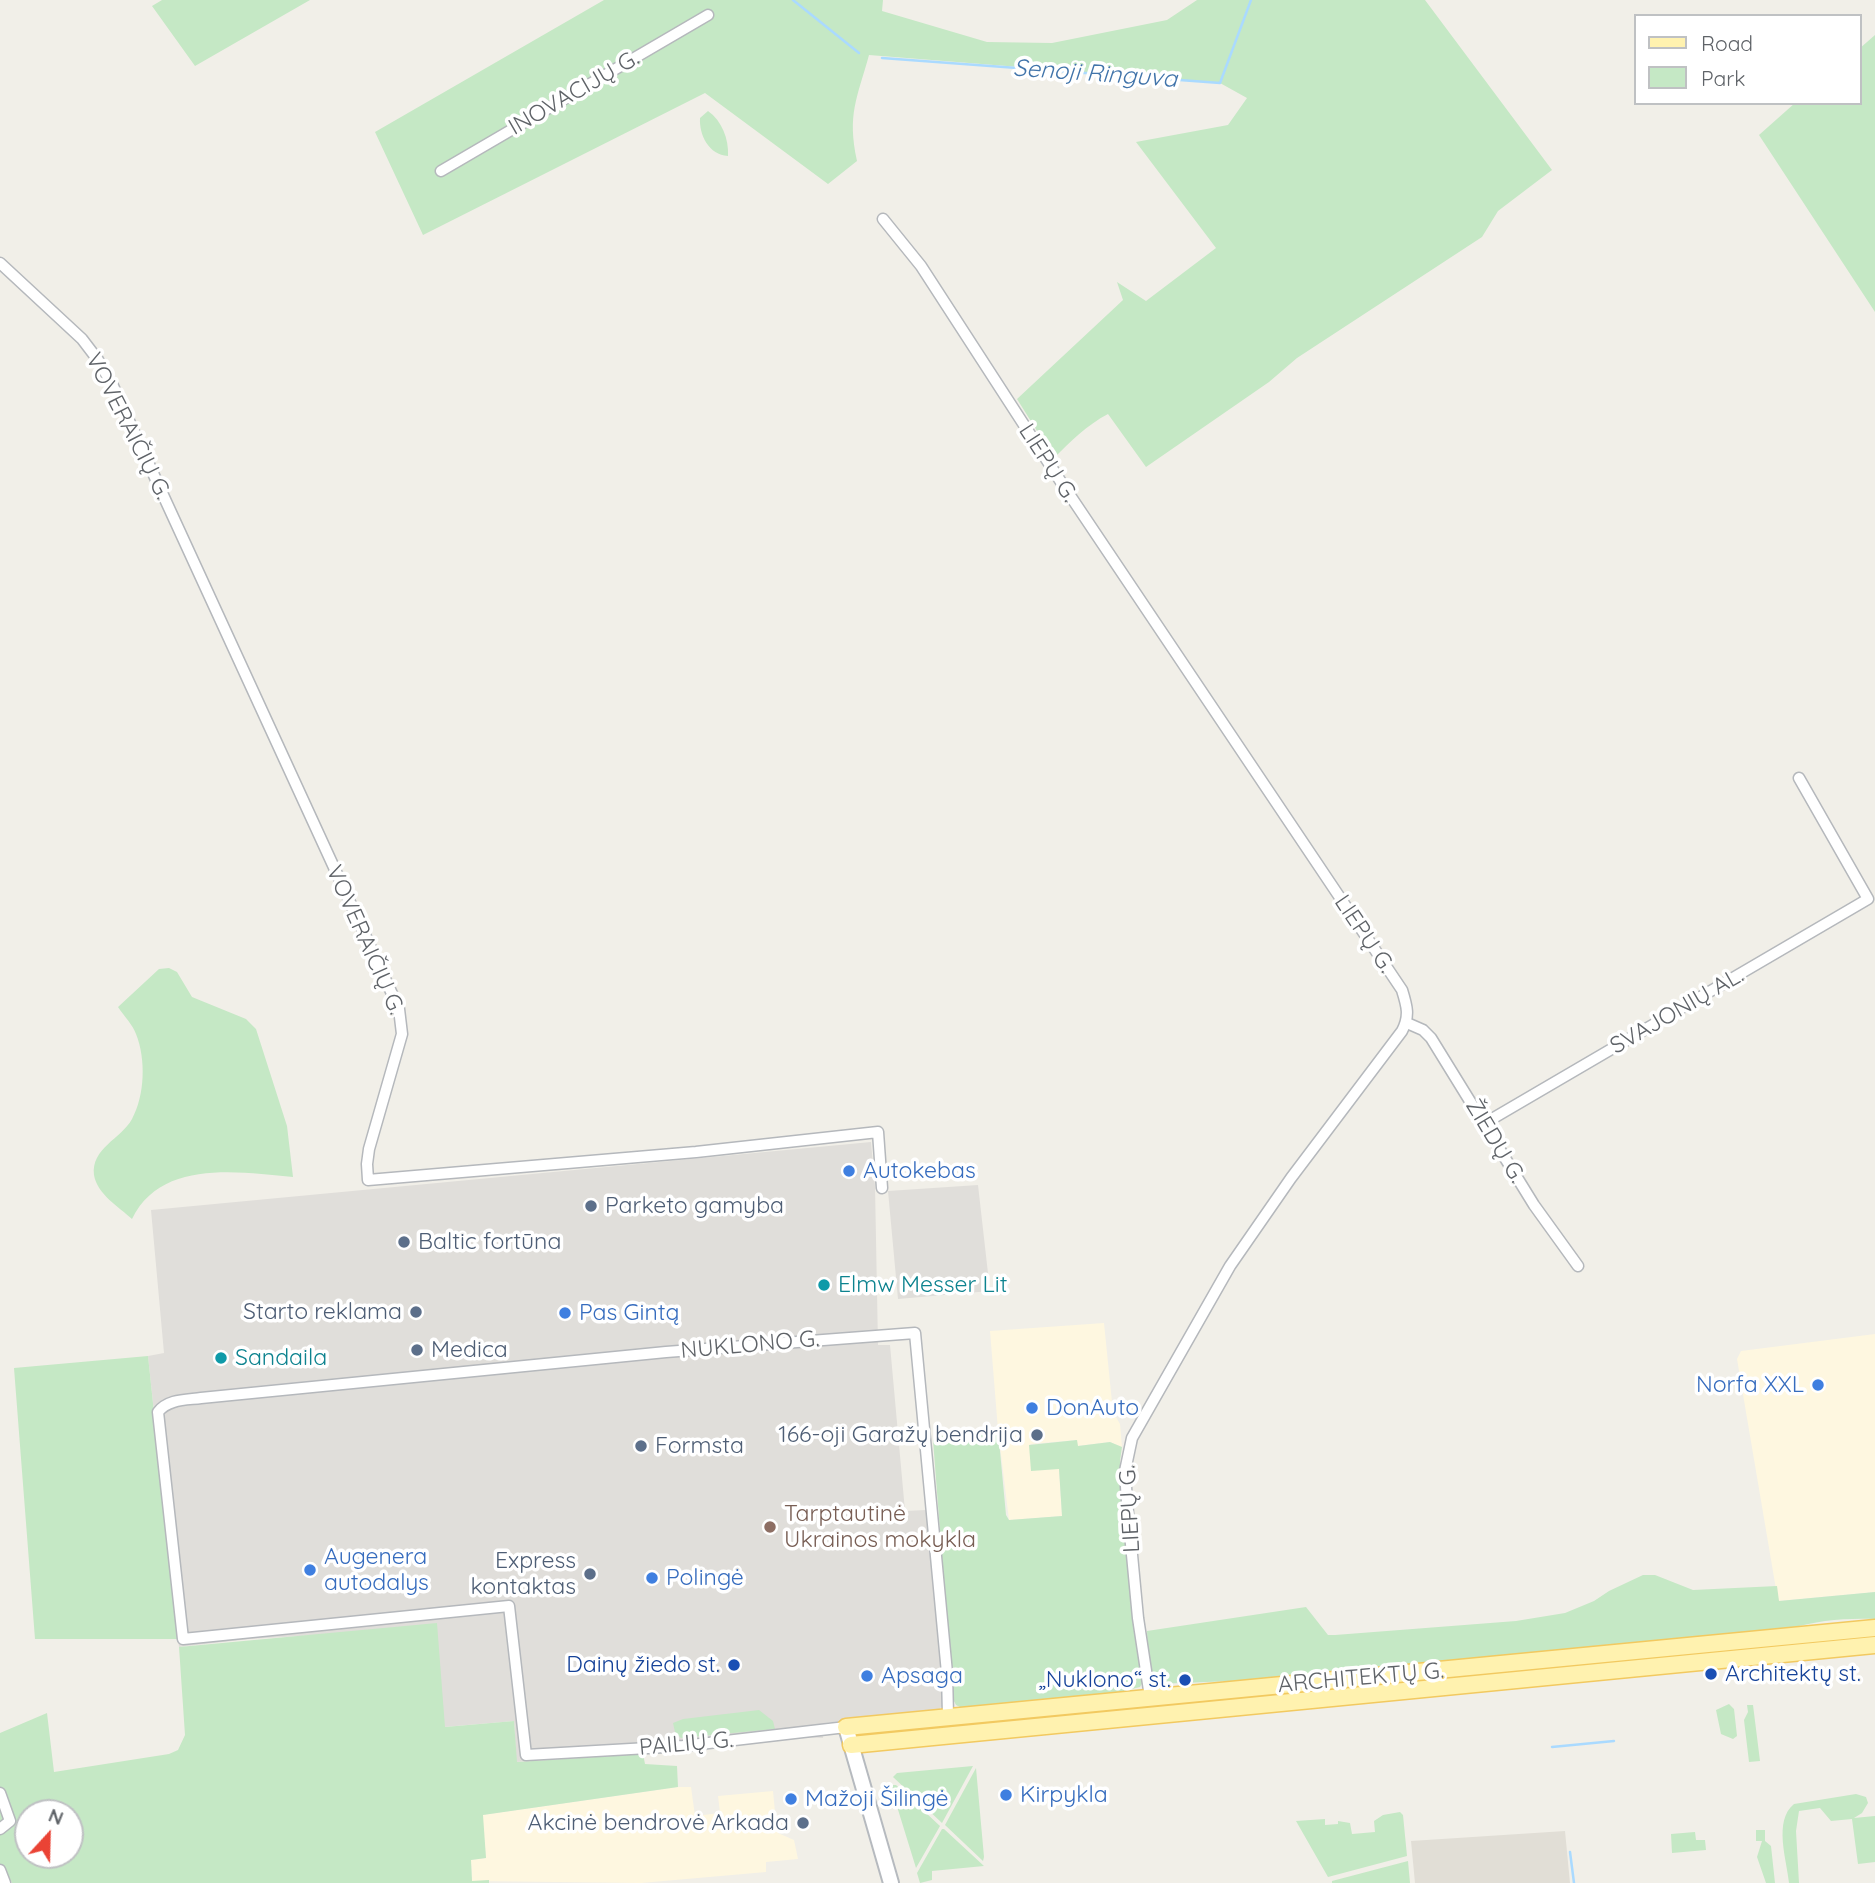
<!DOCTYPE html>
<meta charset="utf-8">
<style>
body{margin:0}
#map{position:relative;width:1875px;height:1883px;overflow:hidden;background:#f1efe8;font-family:Quicksand,sans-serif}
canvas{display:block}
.legend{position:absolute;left:1634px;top:14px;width:228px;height:91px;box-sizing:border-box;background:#fff;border:2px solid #bfc1c3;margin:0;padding:9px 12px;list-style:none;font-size:21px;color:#5f6368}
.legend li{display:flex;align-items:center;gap:14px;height:35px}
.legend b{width:35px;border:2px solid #bfc1c3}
.north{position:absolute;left:14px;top:1799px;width:70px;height:70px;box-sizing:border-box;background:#fff;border:2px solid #bfc1c3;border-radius:50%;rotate:22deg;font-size:19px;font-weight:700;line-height:28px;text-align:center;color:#5f6368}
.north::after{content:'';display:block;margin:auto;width:24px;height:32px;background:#ea4335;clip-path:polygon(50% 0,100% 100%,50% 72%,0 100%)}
</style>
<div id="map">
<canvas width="1875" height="1883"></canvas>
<ul class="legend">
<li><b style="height:9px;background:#fff2af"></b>Road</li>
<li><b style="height:19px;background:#c5e8c5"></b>Park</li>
</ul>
<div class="north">N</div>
</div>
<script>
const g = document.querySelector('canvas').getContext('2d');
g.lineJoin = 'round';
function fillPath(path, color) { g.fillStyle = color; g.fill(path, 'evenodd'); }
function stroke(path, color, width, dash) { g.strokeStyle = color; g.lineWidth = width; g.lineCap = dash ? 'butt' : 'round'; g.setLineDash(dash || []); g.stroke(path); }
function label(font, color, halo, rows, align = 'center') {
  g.font = font + ' Quicksand,sans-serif'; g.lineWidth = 7; g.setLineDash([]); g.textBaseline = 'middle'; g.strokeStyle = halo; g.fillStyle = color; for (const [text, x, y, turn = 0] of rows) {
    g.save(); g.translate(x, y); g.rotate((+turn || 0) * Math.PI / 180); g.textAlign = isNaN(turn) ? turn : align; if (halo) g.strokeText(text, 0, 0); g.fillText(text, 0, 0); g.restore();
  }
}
const commercial = new Path2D(`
 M 1104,1323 L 1113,1412 L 1120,1424 L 1122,1447 L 1110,1442 L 1077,1446 L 1077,1440 L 1030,1444 L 1059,1469 L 1062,1516 L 1009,1520 L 998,1430 L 990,1331 Z
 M 1875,1334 L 1875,1592 L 1778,1601 L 1737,1359 L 1741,1351 Z
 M 678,1787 L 691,1787 L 695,1816 L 720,1813 L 718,1796 L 773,1791 L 775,1812 L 770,1813 L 768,1816 L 776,1818 L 778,1833 L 794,1840 L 798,1859 L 766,1862 L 766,1872 L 641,1883 L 472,1881 L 471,1860 L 486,1858 L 482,1815 Z`);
const industrial = new Path2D(`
 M 871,1142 L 875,1186 L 878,1345 L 890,1345 L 905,1511 L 926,1510 L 945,1702 L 938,1711 L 824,1723 L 823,1738 L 794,1737 L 643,1754 L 516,1762 L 514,1721 L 444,1727 L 335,1634 L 250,1639 L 179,1647 L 148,1356 L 164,1353 L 151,1210 Z
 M 978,1185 L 990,1291 L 898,1299 L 888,1191 Z`);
const education = new Path2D(`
 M 1565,1831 L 1570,1883 L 1415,1883 L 1411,1841 Z`);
const green = new Path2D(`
 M 162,0 L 310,0 L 195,66 L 152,6 Z
 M 604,0 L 883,0 L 882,11 L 987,42 L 1052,43 L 1167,20 L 1197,0 L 1425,0 L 1552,170 L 1498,211 L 1482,237 L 1297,358 L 1269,382 L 1146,467 L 1108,414 C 1087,425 1071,441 1054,458 L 1017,399 L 1123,300 L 1117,282 L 1146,301 L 1216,248 L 1136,142 L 1228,125 L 1247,98 L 1220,83 L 869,55 C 857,99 847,114 857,161 L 828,184 L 705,93 L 423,235 L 375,132 Z
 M 1875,35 L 1875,312 L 1759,135 L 1795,103 L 1859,103 L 1859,49 Z
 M 708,111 C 722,121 729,139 728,156 C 709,155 699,135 700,118 Z
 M 169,968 L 177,972 L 192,997 L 246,1019 L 256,1029 L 287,1126 L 293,1177 C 239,1172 161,1159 132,1219 C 119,1207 97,1194 94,1175 C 91,1148 121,1139 132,1119 C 145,1095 146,1059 136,1034 C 133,1025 124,1016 118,1007 L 159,969 Z
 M 148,1356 L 178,1639 L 35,1639 L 14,1368 Z
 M 998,1430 L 1006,1515 L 1009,1520 L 1062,1516 L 1059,1469 L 1031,1471 L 1029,1445 L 1077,1440 L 1078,1446 L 1110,1442 L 1122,1447 L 1120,1461 L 1135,1612 L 1144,1680 L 1140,1687 L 1112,1694 L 962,1708 L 956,1705 L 953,1699 L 933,1440 L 936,1437 Z
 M 1643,1575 L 1655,1575 L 1693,1590 L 1777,1586 L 1779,1601 L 1875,1592 L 1875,1619 C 1845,1618 1818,1620 1789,1629 L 1257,1680 L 1157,1684 C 1144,1673 1148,1647 1147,1631 L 1306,1607 L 1328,1635 L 1335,1635 L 1516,1621 L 1565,1613 L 1594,1601 L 1609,1591 Z
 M 437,1623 L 445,1727 L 514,1721 L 517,1762 L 643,1754 L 645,1764 L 677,1766 L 678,1787 L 483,1815 L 486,1858 L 471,1860 L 472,1881 L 489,1880 L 489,1883 L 12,1883 L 3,1865 L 0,1864 L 0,1733 L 47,1713 L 54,1772 L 169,1754 L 178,1750 L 185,1735 L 179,1647 ZM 28,1813 L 70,1813 L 70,1855 L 28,1855 Z
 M 1875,1634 L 1875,1638 L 1324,1690 L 1325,1688 Z
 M 1313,1689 L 1311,1692 L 873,1735 L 872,1730 Z
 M 1729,1704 L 1734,1709 L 1737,1736 L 1733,1739 L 1721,1734 L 1716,1710 Z
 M 1747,1705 L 1753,1705 L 1760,1761 L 1749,1762 L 1744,1720 L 1748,1712 Z
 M 759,1710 L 773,1721 L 775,1729 L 681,1738 L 675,1732 L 673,1723 L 683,1719 Z
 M 973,1766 L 942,1823 L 893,1777 L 897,1773 Z
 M 976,1768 L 984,1857 L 983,1861 L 945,1825 Z
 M 893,1785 L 896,1785 L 940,1826 L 916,1868 L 891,1787 Z
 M 1856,1794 L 1866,1797 L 1868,1803 L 1862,1813 L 1854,1818 L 1875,1816 L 1875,1862 L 1858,1864 L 1852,1819 L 1831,1821 L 1820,1808 L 1799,1811 L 1796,1831 L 1799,1883 L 1789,1883 C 1787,1860 1773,1821 1794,1804 Z
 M 1400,1812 L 1403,1815 L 1407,1856 L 1328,1877 L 1296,1821 L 1325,1819 L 1325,1825 L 1338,1824 L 1338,1821 L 1350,1823 L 1352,1834 L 1375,1832 L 1374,1821 L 1383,1815 Z
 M 942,1829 L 944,1829 L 984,1866 L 932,1871 L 932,1880 L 920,1883 L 917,1873 Z
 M 1756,1830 L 1765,1830 L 1765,1841 L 1771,1846 L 1775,1883 L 1766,1883 L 1757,1857 L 1762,1841 L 1756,1841 Z
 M 1695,1832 L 1696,1840 L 1705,1840 L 1706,1850 L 1672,1853 L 1671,1834 Z
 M 1408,1861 L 1410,1883 L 1332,1883 L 1332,1881 Z`);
const stream = new Path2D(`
 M 793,0 L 859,53
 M 882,58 L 1220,83 L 1251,0
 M 1552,1747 L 1614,1741
 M 1570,1852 L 1574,1883`);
const minor = new Path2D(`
 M 441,171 L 708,15
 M 883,219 L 921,266 L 1061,482 L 1402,990 C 1407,1006 1410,1016 1402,1031 L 1291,1178 L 1230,1266 L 1132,1438 L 1125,1471 L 1127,1502 L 1138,1618 L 1150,1697
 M 0,263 L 82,339 L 98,360 L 113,386 L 399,1009 L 402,1034 L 369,1149 L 367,1164 L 368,1180 L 696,1152 L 878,1132 L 882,1188
 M 1407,1023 L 1423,1030 L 1431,1038 L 1534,1205 L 1578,1266
 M 1485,1123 L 1868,899 L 1799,778
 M 846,1727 L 683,1746 L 526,1755 L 509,1606 L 183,1639 L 158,1412 C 168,1399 186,1400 201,1398 L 666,1352 L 915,1333 L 947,1673 L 948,1716
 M 0,1793 L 10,1821 L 0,1829
 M 0,1870 L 5,1883`);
const secondary = new Path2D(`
 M 846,1727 L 891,1883`);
const primary = new Path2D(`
 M 846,1727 L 1875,1628
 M 851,1745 L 1875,1645`);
const markers = [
 [849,1171,7,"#3f7fe0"],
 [591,1206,7,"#5c6f8a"],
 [404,1242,7,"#5c6f8a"],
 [824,1285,7,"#0f9aa8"],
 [416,1312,7,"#5c6f8a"],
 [565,1313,7,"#3f7fe0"],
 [417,1350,7,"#5c6f8a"],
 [221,1358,7,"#0f9aa8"],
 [1818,1385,7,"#3f7fe0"],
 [1032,1408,7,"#3f7fe0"],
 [1037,1435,7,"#5c6f8a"],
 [641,1446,7,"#5c6f8a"],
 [770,1527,7,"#8d6e63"],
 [310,1570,7,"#3f7fe0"],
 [590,1574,7,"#5c6f8a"],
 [652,1578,7,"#3f7fe0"],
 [734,1665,7,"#1a4fb4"],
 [1711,1674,7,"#1a4fb4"],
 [867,1676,7,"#3f7fe0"],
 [1185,1680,7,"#1a4fb4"],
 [1006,1795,7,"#3f7fe0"],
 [791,1799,7,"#3f7fe0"],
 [803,1823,7,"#5c6f8a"]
];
const streetNames = [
 ["INOVACIJŲ G.",574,93,-30],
 ["VOVERAIČIŲ G.",128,426,63],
 ["LIEPŲ G.",1048,463,57],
 ["LIEPŲ G.",1364,934,56],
 ["VOVERAIČIŲ G.",365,940,66],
 ["SVAJONIŲ AL.",1677,1011,-30],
 ["ŽIEDŲ G.",1495,1141,59],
 ["NUKLONO G.",750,1345,-5],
 ["LIEPŲ G.",1130,1509,-93],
 ["ARCHITEKTŲ G.",1361,1678,-5],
 ["PAILIŲ G.",686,1744,-5]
];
const shopNames = [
 ["Autokebas",863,1171],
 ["Pas Gintą",579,1313],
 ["Norfa XXL",1804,1385,"right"],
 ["DonAuto",1046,1408],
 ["Augenera",324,1557],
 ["autodalys",324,1583],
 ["Polingė",666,1578],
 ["Apsaga",881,1676],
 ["Kirpykla",1020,1795],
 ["Mažoji Šilingė",805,1799]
];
const serviceNames = [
 ["Parketo gamyba",605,1206],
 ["Baltic fortūna",418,1242],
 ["Starto reklama",402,1312,"right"],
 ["Medica",431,1350],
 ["166-oji Garažų bendrija",1023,1435,"right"],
 ["Formsta",655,1446],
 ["Express",576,1561,"right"],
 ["kontaktas",576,1587,"right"],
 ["Akcinė bendrovė Arkada",789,1823,"right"]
];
const cultureNames = [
 ["Elmw Messer Lit",838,1285],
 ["Sandaila",235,1358]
];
const educationNames = [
 ["Tarptautinė",784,1514],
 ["Ukrainos mokykla",784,1540]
];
const transitNames = [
 ["Dainų žiedo st.",720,1665],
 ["Architektų st.",1725,1674,"left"],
 ["„Nuklono“ st.",1171,1680]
];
const waterNames = [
 ["Senoji Ringuva",1095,74,4]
];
fillPath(commercial, '#fef7e0');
fillPath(industrial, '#e0deda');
fillPath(education, '#e1ded6');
fillPath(green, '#c5e8c5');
stroke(stream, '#aadaff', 2.5);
stroke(minor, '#b5b8bc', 13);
stroke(secondary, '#b6babf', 18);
stroke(primary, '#f2c960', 19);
stroke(minor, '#fff', 10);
stroke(secondary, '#fff', 14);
stroke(primary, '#fff2af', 16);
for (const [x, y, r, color] of markers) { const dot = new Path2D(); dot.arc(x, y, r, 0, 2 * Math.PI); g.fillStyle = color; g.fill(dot); stroke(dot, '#fff', 2.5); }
label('23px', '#5f6368', '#fff', streetNames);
label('23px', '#366cbe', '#fff', shopNames, 'left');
label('23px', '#4e5e75', '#fff', serviceNames, 'left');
label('23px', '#0d838f', '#fff', cultureNames, 'left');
label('23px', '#785e54', '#fff', educationNames, 'left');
label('23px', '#164399', '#fff', transitNames, 'right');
label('italic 24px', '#4174aa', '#fff', waterNames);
</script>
